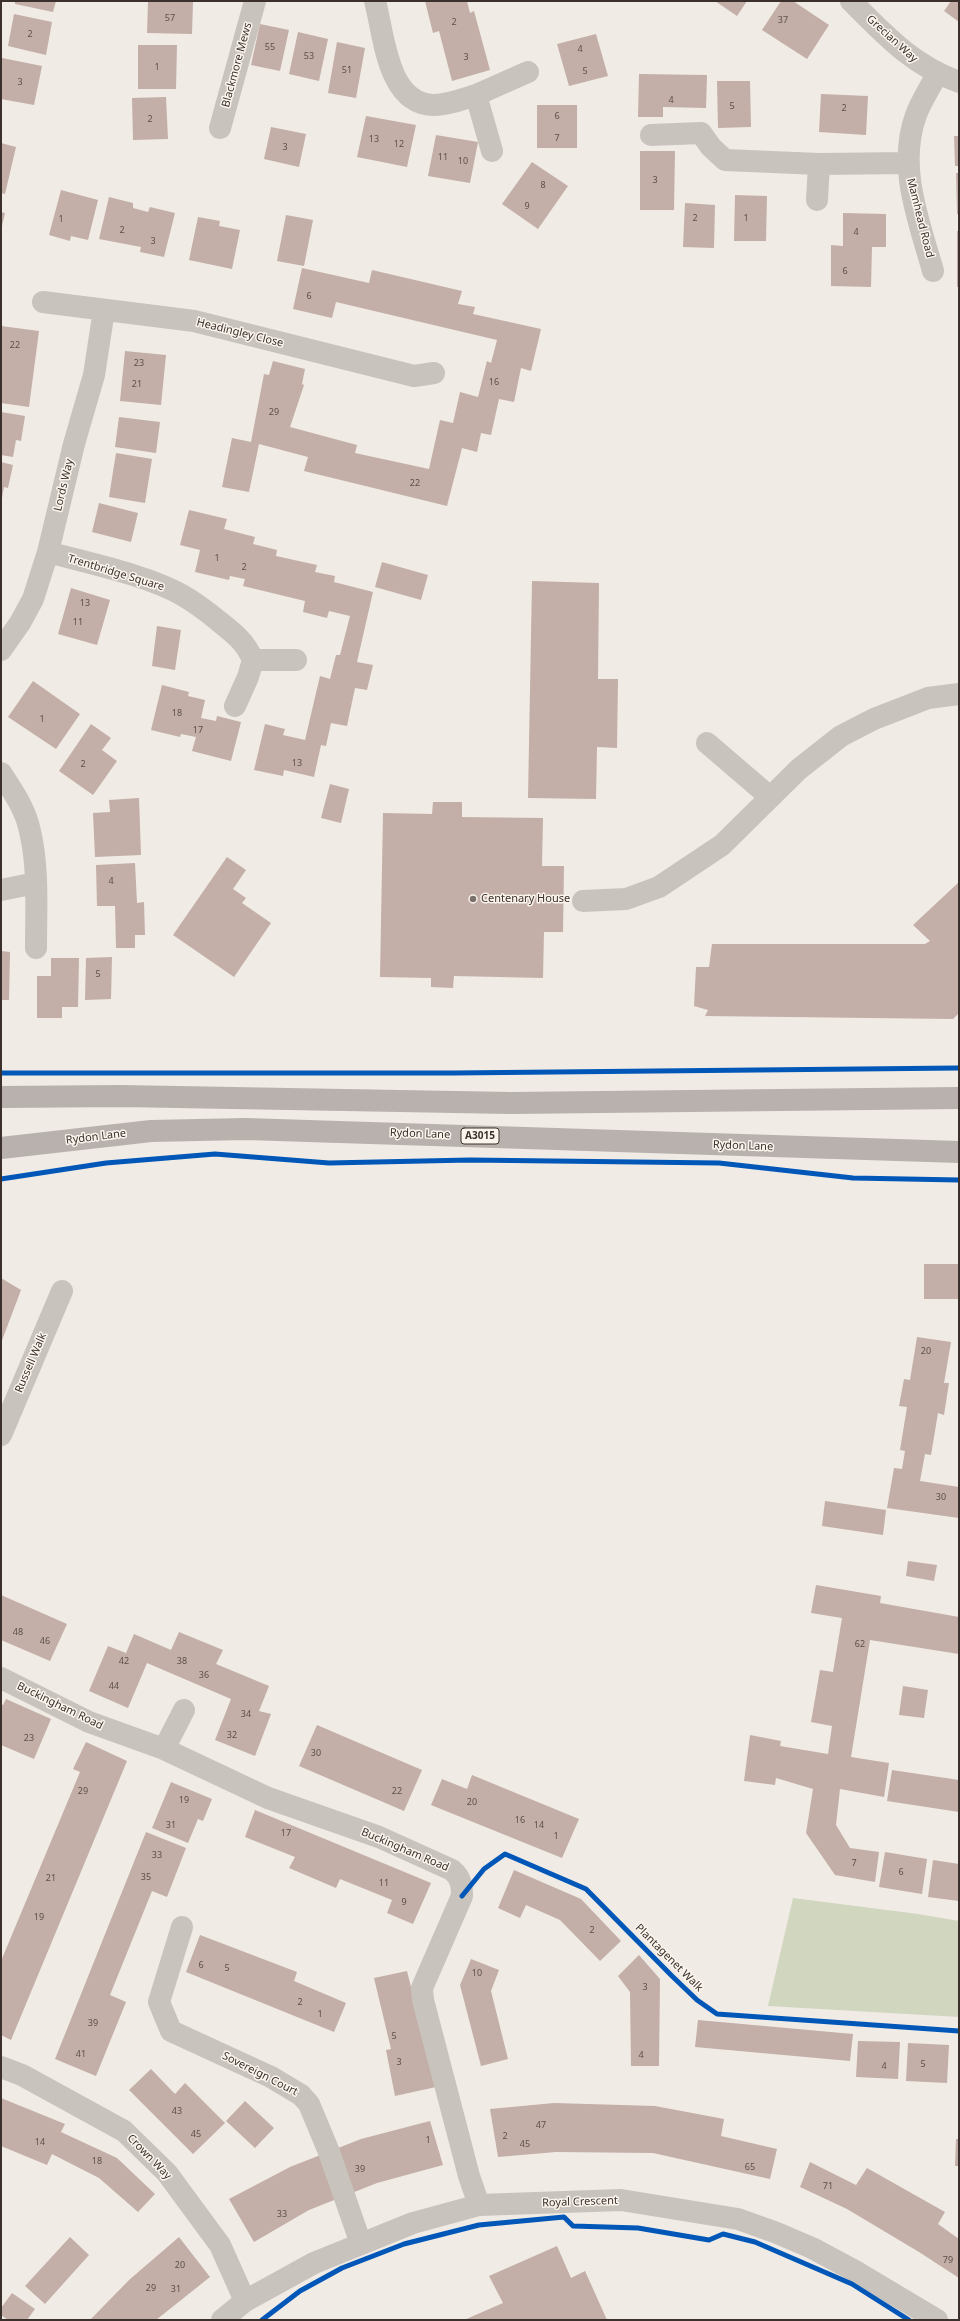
<!DOCTYPE html>
<style>
body{margin:0}
#map{position:relative;width:960px;height:2321px;overflow:hidden;background:#f0ebe5;font-family:"Noto Sans",sans-serif}
canvas{display:block}
.frame{position:absolute;inset:0;border:2px solid #3b302b;pointer-events:none}
</style>
<div id="map">
<canvas width="960" height="2321"></canvas>
<div class="frame"></div>
</div>
<script>
const g = document.querySelector('canvas').getContext('2d');
g.lineJoin = 'round';
function fillPath(path, color) { g.fillStyle = color; g.fill(path, 'evenodd'); }
function stroke(path, color, width, dash) { g.strokeStyle = color; g.lineWidth = width; g.lineCap = dash ? 'butt' : 'round'; g.setLineDash(dash || []); g.stroke(path); }
function label(font, color, halo, rows, align = 'center') {
  g.font = font + ' "Noto Sans",sans-serif'; g.lineWidth = 3; g.setLineDash([]); g.textBaseline = 'middle'; g.strokeStyle = halo; g.fillStyle = color; for (const [text, x, y, turn = 0] of rows) {
    g.save(); g.translate(x, y); g.rotate((+turn || 0) * Math.PI / 180); g.textAlign = isNaN(turn) ? turn : align; if (halo) g.strokeText(text, 0, 0); g.fillText(text, 0, 0); g.restore();
  }
}
const green = new Path2D(`
 M 793,1898 L 918,1914 L 959,1921 L 959,2017 L 768,2006 Z`);
const building = new Path2D(`
 M 15,1 L 56,1 L 53,12 L 15,4 Z
 M 425,1 L 467,1 L 470,13 L 474,11 L 490,70 L 452,81 L 439,31 L 433,33 Z
 M 715,1 L 747,1 L 737,16 Z
 M 781,1 L 793,1 L 829,25 L 807,59 L 762,30 Z
 M 951,1 L 959,1 L 959,22 L 944,11 Z
 M 148,2 L 193,2 L 192,34 L 147,33 Z
 M 14,14 L 52,22 L 46,55 L 8,46 Z
 M 260,24 L 289,30 L 280,71 L 251,65 Z
 M 298,32 L 328,39 L 319,81 L 289,74 Z
 M 596,34 L 608,76 L 569,86 L 557,44 Z
 M 337,42 L 365,48 L 356,98 L 328,93 Z
 M 138,45 L 177,45 L 176,89 L 138,89 Z
 M 2,58 L 42,66 L 34,105 L 1,99 Z
 M 639,74 L 707,75 L 706,108 L 663,107 L 663,117 L 638,117 Z
 M 717,81 L 750,81 L 751,127 L 718,128 Z
 M 821,94 L 868,96 L 866,135 L 819,132 Z
 M 166,97 L 168,139 L 133,140 L 132,98 Z
 M 537,105 L 577,105 L 577,148 L 537,148 Z
 M 366,116 L 416,125 L 407,167 L 357,157 Z
 M 271,127 L 306,134 L 299,167 L 264,159 Z
 M 436,135 L 478,142 L 470,183 L 428,176 Z
 M 954,136 L 959,136 L 959,166 L 955,166 Z
 M 1,143 L 16,147 L 5,194 L 1,193 Z
 M 640,151 L 675,151 L 674,210 L 640,210 Z
 M 532,162 L 568,186 L 538,229 L 502,204 Z
 M 956,173 L 959,173 L 959,214 L 957,214 Z
 M 61,190 L 98,200 L 88,240 L 71,236 L 70,241 L 49,235 Z
 M 735,195 L 767,196 L 766,241 L 734,241 Z
 M 109,197 L 133,203 L 133,208 L 148,212 L 150,207 L 175,213 L 164,257 L 140,252 L 141,247 L 99,239 Z
 M 685,203 L 715,205 L 714,248 L 683,247 Z
 M 1,212 L 5,213 L 2,226 L 1,226 Z
 M 843,213 L 886,214 L 886,247 L 872,247 L 871,287 L 831,286 L 831,245 L 843,246 Z
 M 286,215 L 313,220 L 304,266 L 277,261 Z
 M 198,217 L 220,221 L 219,226 L 240,230 L 232,269 L 189,260 Z
 M 957,231 L 959,231 L 959,287 L 957,287 Z
 M 302,268 L 369,283 L 372,270 L 462,291 L 458,304 L 475,307 L 473,314 L 541,329 L 531,371 L 521,368 L 514,402 L 499,399 L 491,435 L 481,433 L 477,452 L 462,448 L 447,506 L 304,471 L 308,457 L 259,444 L 249,492 L 222,487 L 232,438 L 251,442 L 264,374 L 269,375 L 273,361 L 305,369 L 302,384 L 304,385 L 290,427 L 357,445 L 355,453 L 429,469 L 440,420 L 453,423 L 460,392 L 478,397 L 487,361 L 491,363 L 497,340 L 336,302 L 332,318 L 293,309 Z
 M 1,326 L 39,331 L 29,407 L 1,403 Z
 M 125,351 L 166,355 L 161,405 L 120,401 Z
 M 1,412 L 25,416 L 21,441 L 16,440 L 13,457 L 1,455 Z
 M 119,417 L 160,422 L 156,453 L 115,447 Z
 M 116,453 L 152,459 L 145,503 L 109,497 Z
 M 1,462 L 13,465 L 8,488 L 4,487 L 2,498 Z
 M 99,503 L 138,513 L 131,542 L 92,532 Z
 M 189,510 L 227,519 L 224,529 L 255,537 L 253,544 L 277,550 L 276,556 L 317,565 L 315,572 L 335,576 L 334,582 L 373,592 L 357,662 L 373,665 L 367,690 L 355,688 L 347,726 L 331,723 L 326,746 L 321,745 L 314,777 L 284,770 L 283,776 L 254,770 L 265,724 L 285,729 L 283,735 L 305,740 L 320,676 L 330,679 L 336,655 L 340,655 L 350,616 L 329,611 L 327,618 L 303,612 L 305,601 L 243,586 L 245,579 L 230,576 L 229,580 L 195,572 L 200,550 L 180,545 Z
 M 382,562 L 428,575 L 421,600 L 375,587 Z
 M 532,581 L 599,583 L 598,679 L 618,679 L 617,748 L 597,747 L 596,799 L 528,798 Z
 M 71,588 L 110,600 L 97,645 L 58,634 Z
 M 157,626 L 181,630 L 175,670 L 152,666 Z
 M 33,681 L 80,714 L 56,749 L 8,717 Z
 M 162,685 L 189,692 L 188,696 L 205,700 L 201,718 L 216,721 L 217,716 L 241,722 L 231,761 L 192,751 L 196,737 L 181,734 L 180,737 L 151,730 Z
 M 91,724 L 111,738 L 102,750 L 117,761 L 93,795 L 59,771 Z
 M 330,784 L 349,789 L 341,823 L 321,818 Z
 M 139,798 L 141,855 L 95,857 L 93,813 L 110,812 L 109,800 Z
 M 433,802 L 462,802 L 462,817 L 543,818 L 542,866 L 564,866 L 563,932 L 544,932 L 543,978 L 454,976 L 453,988 L 431,987 L 431,978 L 380,977 L 383,813 L 432,814 Z
 M 227,857 L 246,870 L 233,889 L 246,898 L 242,903 L 271,923 L 234,977 L 173,935 Z
 M 135,863 L 137,903 L 144,902 L 145,935 L 135,935 L 135,948 L 116,948 L 115,906 L 97,906 L 96,865 Z
 M 959,882 L 959,1013 L 953,1019 L 705,1016 L 708,1010 L 694,1006 L 696,967 L 709,967 L 712,944 L 925,944 L 930,941 L 913,925 Z
 M 1,951 L 10,952 L 9,1000 L 1,1000 Z
 M 112,957 L 111,999 L 85,1000 L 86,958 Z
 M 51,958 L 79,958 L 78,1007 L 62,1007 L 62,1018 L 37,1018 L 37,976 L 51,976 Z
 M 924,1264 L 959,1264 L 959,1299 L 924,1299 Z
 M 1,1278 L 21,1290 L 1,1343 Z
 M 917,1337 L 951,1342 L 944,1383 L 949,1383 L 944,1415 L 938,1413 L 931,1455 L 925,1454 L 920,1481 L 959,1487 L 959,1518 L 887,1508 L 894,1468 L 902,1469 L 905,1451 L 900,1450 L 907,1407 L 899,1406 L 904,1379 L 910,1380 Z
 M 825,1501 L 886,1510 L 883,1535 L 822,1526 Z
 M 908,1561 L 937,1565 L 934,1581 L 906,1576 Z
 M 816,1585 L 881,1596 L 880,1603 L 959,1617 L 959,1654 L 870,1640 L 851,1757 L 889,1763 L 884,1797 L 840,1789 L 836,1825 L 850,1848 L 879,1852 L 875,1882 L 835,1875 L 806,1833 L 813,1789 L 776,1778 L 775,1785 L 744,1781 L 750,1735 L 781,1741 L 780,1746 L 828,1754 L 832,1726 L 811,1722 L 820,1670 L 833,1672 L 842,1618 L 811,1613 Z
 M 1,1595 L 67,1624 L 50,1661 L 1,1640 Z
 M 179,1632 L 223,1650 L 216,1664 L 269,1686 L 259,1711 L 271,1714 L 255,1756 L 215,1740 L 231,1699 L 147,1663 L 128,1708 L 89,1691 L 108,1646 L 126,1653 L 134,1634 L 171,1650 Z
 M 903,1686 L 928,1690 L 924,1718 L 899,1715 Z
 M 6,1699 L 51,1719 L 34,1759 L 1,1745 L 1,1704 L 3,1705 Z
 M 317,1725 L 422,1770 L 404,1811 L 299,1766 Z
 M 86,1742 L 127,1761 L 11,2040 L 1,2035 L 1,1961 L 80,1772 L 73,1769 Z
 M 892,1770 L 959,1780 L 959,1812 L 887,1801 Z
 M 472,1775 L 579,1819 L 562,1858 L 431,1805 L 442,1779 L 467,1789 Z
 M 171,1782 L 212,1799 L 203,1821 L 198,1819 L 188,1843 L 152,1828 Z
 M 255,1810 L 431,1883 L 413,1924 L 387,1913 L 392,1900 L 340,1879 L 336,1888 L 289,1868 L 295,1857 L 245,1837 Z
 M 146,1832 L 186,1848 L 167,1897 L 152,1891 L 110,1995 L 126,2002 L 96,2076 L 55,2059 Z
 M 885,1852 L 927,1859 L 922,1894 L 879,1887 Z
 M 933,1860 L 959,1864 L 959,1901 L 928,1897 Z
 M 514,1870 L 581,1899 L 621,1941 L 600,1961 L 560,1920 L 526,1905 L 520,1918 L 498,1908 Z
 M 200,1935 L 297,1972 L 294,1981 L 346,2003 L 334,2032 L 186,1972 Z
 M 639,1955 L 660,1979 L 659,2066 L 631,2066 L 630,1992 L 618,1976 Z
 M 471,1959 L 499,1970 L 491,1991 L 508,2059 L 481,2066 L 460,1985 Z
 M 407,1971 L 436,2087 L 395,2096 L 386,2050 L 391,2049 L 374,1978 Z
 M 698,2020 L 853,2034 L 850,2061 L 695,2047 Z
 M 858,2041 L 900,2042 L 898,2079 L 856,2077 Z
 M 908,2043 L 949,2045 L 947,2083 L 906,2081 Z
 M 151,2069 L 175,2094 L 185,2083 L 225,2123 L 193,2154 L 129,2090 Z
 M 1,2098 L 65,2124 L 61,2132 L 117,2158 L 155,2194 L 138,2212 L 99,2178 L 52,2154 L 47,2165 L 1,2146 Z
 M 245,2101 L 274,2128 L 255,2148 L 226,2121 Z
 M 554,2103 L 655,2106 L 724,2119 L 721,2136 L 777,2149 L 770,2179 L 653,2153 L 556,2152 L 498,2157 L 490,2109 Z
 M 430,2121 L 443,2165 L 377,2183 L 309,2210 L 254,2242 L 229,2199 L 290,2167 L 361,2139 Z
 M 956,2139 L 959,2139 L 959,2166 L 955,2166 Z
 M 810,2162 L 856,2185 L 867,2168 L 945,2212 L 938,2224 L 959,2239 L 959,2278 L 919,2252 L 847,2209 L 800,2187 Z
 M 70,2237 L 89,2255 L 45,2304 L 25,2286 Z
 M 179,2237 L 210,2277 L 156,2320 L 90,2320 L 129,2280 Z
 M 557,2246 L 571,2278 L 585,2271 L 607,2320 L 464,2320 L 503,2303 L 489,2276 Z
 M 12,2293 L 35,2309 L 27,2320 L 8,2320 L 1,2315 L 1,2308 Z`);
const minor = new Path2D(`
 M 375,1 C 384,34 387,105 434,105 C 448,105 463,99 476,95 L 492,151
 M 851,1 C 885,35 912,65 959,82
 M 476,95 L 528,72
 M 220,128 L 255,1
 M 651,135 L 701,133 L 711,147 L 725,160 L 819,164 L 907,163
 M 817,200 L 819,164
 M 933,271 C 919,221 897,167 916,115 C 921,101 930,88 937,74
 M 43,302 L 194,321 L 414,376 L 434,373
 M 48,552 C 87,563 147,575 182,595 C 196,603 209,613 221,623 C 235,634 246,643 253,660 L 296,660
 M 1,650 L 20,623 L 33,599 L 48,552 L 74,444 L 94,375 L 104,310
 M 235,706 L 248,677 L 253,660
 M 707,743 L 770,797
 M 1,773 C 12,790 24,807 29,827 C 39,866 36,908 36,948
 M 1,890 L 36,883
 M 583,901 L 626,899 L 659,887 L 722,845 L 799,769 L 841,736 L 874,719 L 928,698 L 959,694
 M 1,1435 L 62,1291
 M 1,1678 L 89,1722 L 164,1749 L 268,1798 L 379,1837 L 452,1870 C 461,1878 462,1885 462,1896 L 422,1988 L 423,2000 L 469,2176 L 479,2205
 M 164,1749 L 184,1710
 M 182,1927 L 159,2002 L 171,2031 L 271,2077 L 301,2095 L 309,2104 L 329,2152 L 361,2244
 M 1,2067 L 22,2075 L 124,2131 L 167,2173 L 220,2245 L 245,2301
 M 222,2320 L 245,2301 L 314,2263 L 413,2223 L 479,2205 L 621,2200 L 738,2219 L 777,2233 L 812,2248 L 855,2271 L 937,2320`);
const primary = new Path2D(`
 M 1,1097 L 121,1096 L 511,1103 L 959,1098
 M 1,1148 L 151,1131 L 246,1129 L 959,1152`);
const cycleway = new Path2D(`
 M 1,1073 L 453,1073 L 959,1068
 M 1,1179 L 106,1163 L 215,1154 L 329,1163 L 470,1160 L 719,1163 L 853,1178 L 959,1180
 M 462,1896 L 484,1869 L 505,1854 L 586,1889 L 672,1976 L 697,2000 L 717,2014 L 959,2031
 M 262,2320 L 300,2291 L 342,2268 L 404,2244 L 479,2225 L 564,2217 L 573,2226 L 638,2228 L 709,2240 L 723,2234 L 755,2242 L 852,2284 L 909,2320`);
const markers = [
 [473,899,4,"#7a716c"]
];
const numberNames = [
 ["57",170,18],
 ["37",783,20],
 ["2",454,22],
 ["2",30,34],
 ["55",270,47],
 ["4",580,49],
 ["53",309,56],
 ["3",466,57],
 ["1",157,67],
 ["51",347,70],
 ["5",585,71],
 ["3",20,82],
 ["4",671,100],
 ["5",732,106],
 ["2",844,108],
 ["6",557,116],
 ["2",150,119],
 ["7",557,138],
 ["13",374,139],
 ["12",399,144],
 ["3",285,147],
 ["11",443,157],
 ["10",463,161],
 ["3",655,180],
 ["8",543,185],
 ["9",527,206],
 ["2",695,218],
 ["1",746,218],
 ["1",61,219],
 ["2",122,230],
 ["4",856,232],
 ["3",153,241],
 ["6",845,271],
 ["6",309,296],
 ["22",15,345],
 ["23",139,363],
 ["16",494,382],
 ["21",137,384],
 ["29",274,412],
 ["22",415,483],
 ["1",217,558],
 ["2",244,567],
 ["13",85,603],
 ["11",78,622],
 ["18",177,713],
 ["1",42,719],
 ["17",198,730],
 ["13",297,763],
 ["2",83,764],
 ["4",111,881],
 ["5",98,974],
 ["20",926,1351],
 ["30",941,1497],
 ["48",18,1632],
 ["46",45,1641],
 ["62",860,1644],
 ["42",124,1661],
 ["38",182,1661],
 ["36",204,1675],
 ["44",114,1686],
 ["34",246,1714],
 ["32",232,1735],
 ["23",29,1738],
 ["30",316,1753],
 ["29",83,1791],
 ["22",397,1791],
 ["19",184,1800],
 ["20",472,1802],
 ["16",520,1820],
 ["31",171,1825],
 ["14",539,1825],
 ["17",286,1833],
 ["1",556,1836],
 ["33",157,1855],
 ["7",854,1863],
 ["6",901,1872],
 ["35",146,1877],
 ["21",51,1878],
 ["11",384,1883],
 ["9",404,1902],
 ["19",39,1917],
 ["2",592,1930],
 ["6",201,1965],
 ["5",227,1968],
 ["10",477,1973],
 ["3",645,1987],
 ["2",300,2002],
 ["1",320,2014],
 ["39",93,2023],
 ["5",394,2036],
 ["41",81,2054],
 ["4",641,2055],
 ["3",399,2062],
 ["5",923,2064],
 ["4",884,2066],
 ["43",177,2111],
 ["47",541,2125],
 ["45",196,2134],
 ["2",505,2136],
 ["1",428,2140],
 ["14",40,2142],
 ["45",525,2144],
 ["18",97,2161],
 ["65",750,2167],
 ["39",360,2169],
 ["71",828,2186],
 ["33",282,2214],
 ["79",948,2260],
 ["20",180,2265],
 ["29",151,2288],
 ["31",176,2289]
];
const shields = [
 [480,1136,38]
];
const shieldNames = [
 ["A3015",480,1136]
];
const streetNames = [
 ["Grecian Way",892,39,42],
 ["Blackmore Mews",237,65,-75],
 ["Mamhead Road",920,218,76],
 ["Headingley Close",240,333,14],
 ["Lords Way",64,485,-77],
 ["Trentbridge Square",116,573,17],
 ["Rydon Lane",420,1134,2],
 ["Rydon Lane",96,1137,-7],
 ["Rydon Lane",743,1146,2],
 ["Russell Walk",31,1363,-67],
 ["Buckingham Road",60,1706,26],
 ["Buckingham Road",405,1850,23],
 ["Plantagenet Walk",669,1958,45],
 ["Sovereign Court",260,2074,27],
 ["Crown Way",149,2157,46],
 ["Royal Crescent",580,2202,-2]
];
const poiNames = [
 ["Centenary House",481,899]
];
fillPath(green, '#d1d6bf');
fillPath(building, '#c3afa7');
stroke(minor, '#c9c3be', 22);
stroke(primary, '#b8b1ad', 22);
stroke(cycleway, '#0057b8', 5);
for (const [x, y, r, color] of markers) { const dot = new Path2D(); dot.arc(x, y, r, 0, 2 * Math.PI); g.fillStyle = color; g.fill(dot); stroke(dot, '#fbf5ee', 1.5); }
label('9px', '#5d504a', null, numberNames);
for (const [x, y, w] of shields) { const box = new Path2D(); box.roundRect(x - w / 2, y - 8, w, 16, 3); g.fillStyle = '#fbf5ee'; g.fill(box); stroke(box, '#3b302b', 1); }
label('bold 10px', '#3b302b', null, shieldNames);
label('11px', '#3b302b', '#fbf5ee', streetNames);
label('11px', '#3b302b', '#fbf5ee', poiNames, 'left');
</script>
